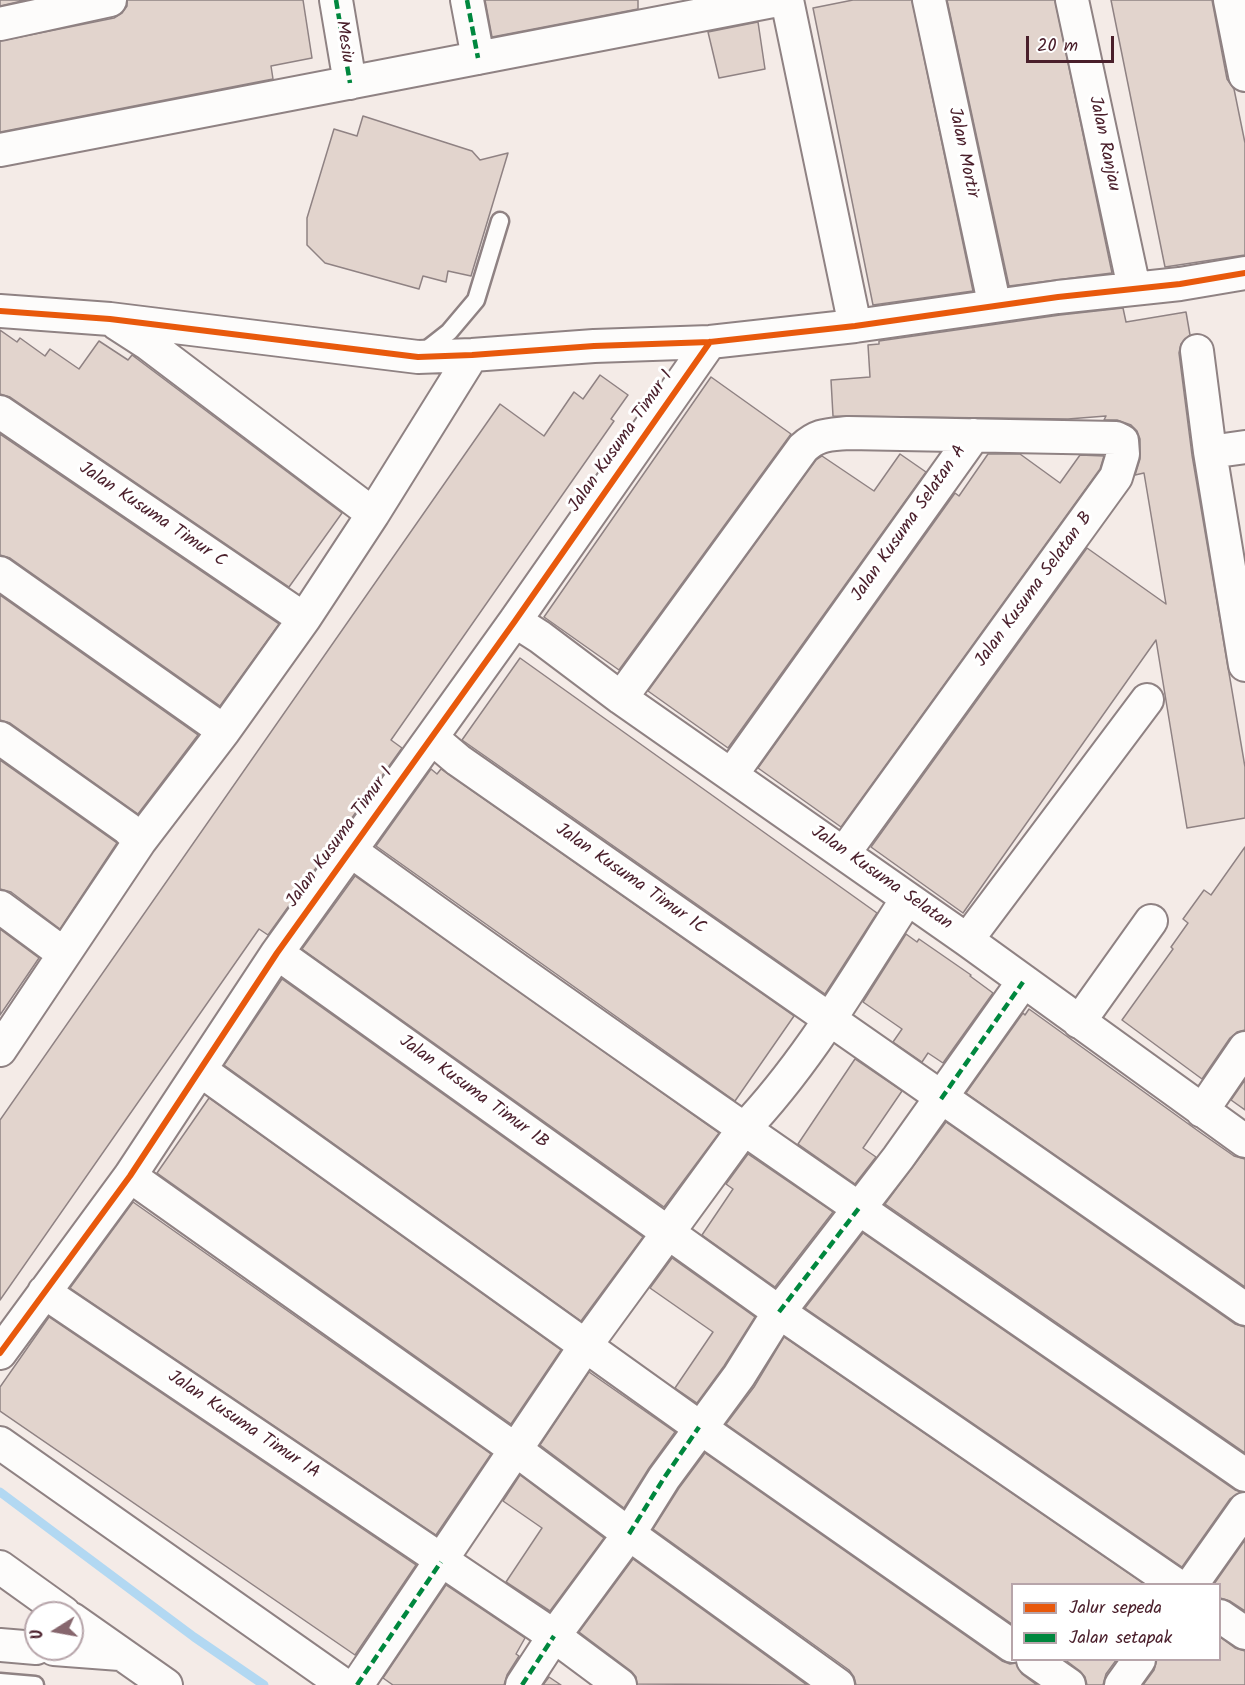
<!DOCTYPE html>
<style>
body{margin:0}
#map{position:relative;width:1245px;height:1685px;overflow:hidden;background:#f4ebe7;font-family:Kalam,sans-serif}
canvas{display:block}
.legend{position:absolute;left:1011px;top:1583px;width:210px;height:78px;box-sizing:border-box;background:#fff;border:2px solid #b7a5aa;margin:0;padding:8px 10px;list-style:none;font-size:18px;color:#4a1f2b}
.legend li{display:flex;align-items:center;gap:12px;height:30px}
.legend b{width:30px;border:2px solid #b7a5aa}
.north{position:absolute;left:24px;top:1601px;width:60px;height:60px;box-sizing:border-box;background:#fff;border:2px solid #b7a5aa;border-radius:50%;rotate:259deg;font-size:16px;font-weight:700;line-height:24px;text-align:center;color:#4a1f2b}
.north::after{content:'';display:block;margin:auto;width:21px;height:27px;background:#86666d;clip-path:polygon(50% 0,100% 100%,50% 72%,0 100%)}
.scale{position:absolute;left:1026px;top:36px;width:88px;height:27px;box-sizing:border-box;border:3px solid #4a1f2b;border-top:0;padding-left:8px;font-size:18px;line-height:21px;white-space:nowrap;color:#4a1f2b;-webkit-text-stroke:4px #fff;paint-order:stroke}
</style>
<div id="map">
<canvas width="1245" height="1685"></canvas>
<ul class="legend">
<li><b style="height:8px;background:#e8590c"></b>Jalur sepeda</li>
<li><b style="height:8px;background:#00873e"></b>Jalan setapak</li>
</ul>
<div class="north">U</div>
<div class="scale">20 m</div>
</div>
<script>
const g = document.querySelector('canvas').getContext('2d');
g.lineJoin = 'round';
function stroke(path, color, width, dash) { g.strokeStyle = color; g.lineWidth = width; g.lineCap = dash ? 'butt' : 'round'; g.setLineDash(dash || []); g.stroke(path); }
function fillPath(path, color) { g.fillStyle = color; g.fill(path, 'evenodd'); }
function label(font, color, halo, rows, align = 'center') {
  g.font = font + ' Kalam,sans-serif'; g.lineWidth = 6; g.setLineDash([]); g.textBaseline = 'middle'; g.strokeStyle = halo; g.fillStyle = color; for (const [text, x, y, turn = 0] of rows) {
    g.save(); g.translate(x, y); g.rotate((+turn || 0) * Math.PI / 180); g.textAlign = isNaN(turn) ? turn : align; if (halo) g.strokeText(text, 0, 0); g.fillText(text, 0, 0); g.restore();
  }
}
const stream = new Path2D(`
 M 0,1492 L 194,1637 L 264,1685`);
const building = new Path2D(`
 M 0,0 L 26,0 L 0,6 Z
 M 127,0 L 303,0 L 312,58 L 271,66 L 273,79 L 0,132 L 0,41 L 114,18 L 122,13 L 127,6 Z
 M 485,0 L 638,0 L 638,9 L 492,37 Z
 M 853,0 L 912,0 L 973,291 L 873,305 L 813,8 Z
 M 947,0 L 1055,0 L 1112,273 L 1009,286 Z
 M 1111,0 L 1212,0 L 1227,79 L 1234,89 L 1245,143 L 1245,255 L 1165,267 Z
 M 758,22 L 765,69 L 719,78 L 708,32 Z
 M 363,116 L 472,151 L 480,160 L 508,153 L 471,276 L 448,271 L 446,282 L 423,276 L 419,289 L 325,263 L 307,245 L 307,218 L 334,129 L 357,136 Z
 M 1123,308 L 1126,322 L 1186,312 L 1190,335 L 1181,344 L 1179,353 L 1192,455 L 1245,767 L 1245,818 L 1187,828 L 1156,640 L 963,913 L 871,847 L 1087,548 L 1166,604 L 1144,473 L 1135,475 L 1140,459 L 1140,439 L 1137,431 L 1131,425 L 1117,420 L 1104,420 L 1106,416 L 1068,419 L 833,416 L 831,380 L 870,377 L 868,345 L 879,344 L 879,341 L 1060,315 Z
 M 0,330 L 17,342 L 20,338 L 45,356 L 50,349 L 79,369 L 99,341 L 128,360 L 132,355 L 342,513 L 289,587 L 10,397 L 0,394 Z
 M 600,375 L 628,395 L 611,419 L 614,421 L 391,740 L 402,748 L 268,935 L 259,929 L 0,1300 L 0,1120 L 500,404 L 544,436 L 574,392 L 583,399 Z
 M 711,377 L 791,434 L 619,670 L 544,617 Z
 M 0,434 L 279,624 L 220,706 L 10,558 L 0,555 Z
 M 900,454 L 926,472 L 728,748 L 648,691 L 816,460 L 822,456 L 874,491 Z
 M 988,454 L 1020,454 L 1060,483 L 1080,455 L 1104,456 L 1100,469 L 841,827 L 758,768 L 955,493 L 959,496 Z
 M 0,595 L 198,735 L 138,814 L 10,723 L 0,720 Z
 M 520,658 L 877,913 L 825,994 L 462,740 Z
 M 0,760 L 117,843 L 60,929 L 11,892 L 0,889 Z
 M 431,769 L 437,774 L 441,769 L 794,1016 L 735,1101 L 376,846 Z
 M 1245,847 L 1245,1030 L 1237,1032 L 1230,1038 L 1202,1079 L 1122,1020 L 1173,949 L 1171,947 L 1188,923 L 1183,919 L 1204,890 L 1211,895 Z
 M 355,876 L 719,1133 L 664,1207 L 302,949 Z
 M 0,929 L 39,958 L 0,1015 Z
 M 906,934 L 917,942 L 919,939 L 971,975 L 970,976 L 993,993 L 943,1063 L 928,1053 L 922,1062 L 893,1042 L 902,1029 L 863,1002 Z
 M 282,979 L 643,1237 L 581,1321 L 224,1065 Z
 M 1029,1009 L 1201,1133 L 1234,1156 L 1245,1159 L 1245,1287 L 966,1093 L 1023,1013 L 1025,1015 Z
 M 855,1059 L 902,1091 L 863,1148 L 876,1157 L 855,1184 L 798,1144 Z
 M 1245,1080 L 1245,1110 L 1231,1100 Z
 M 209,1098 L 561,1350 L 511,1424 L 157,1173 Z
 M 946,1122 L 1235,1324 L 1245,1327 L 1245,1453 L 885,1204 Z
 M 748,1154 L 833,1212 L 775,1287 L 702,1235 L 733,1189 L 726,1184 Z
 M 133,1202 L 491,1454 L 436,1535 L 70,1288 Z
 M 863,1233 L 1235,1490 L 1241,1492 L 1230,1499 L 1182,1567 L 805,1308 Z
 M 672,1258 L 755,1317 L 724,1366 L 697,1403 L 675,1388 L 713,1332 L 650,1288 Z
 M 49,1317 L 416,1565 L 355,1655 L 0,1411 L 0,1387 Z
 M 784,1337 L 1144,1584 L 1012,1584 L 1012,1624 L 726,1424 L 754,1387 Z
 M 589,1372 L 675,1432 L 649,1468 L 624,1508 L 540,1445 Z
 M 705,1453 L 1002,1661 L 1010,1664 L 1016,1663 L 1022,1674 L 1037,1685 L 856,1685 L 854,1677 L 849,1670 L 653,1529 L 679,1488 Z
 M 520,1475 L 604,1538 L 550,1611 L 506,1582 L 542,1528 L 503,1501 Z
 M 1245,1540 L 1245,1611 L 1230,1601 L 1220,1598 L 1220,1584 L 1214,1584 Z
 M 633,1559 L 807,1685 L 637,1684 L 636,1677 L 631,1671 L 579,1632 Z
 M 446,1585 L 525,1638 L 516,1654 L 519,1656 L 507,1675 L 504,1685 L 393,1685 L 383,1678 Z
 M 1220,1637 L 1235,1648 L 1245,1651 L 1245,1685 L 1143,1685 L 1154,1670 L 1157,1659 L 1220,1659 Z
 M 1064,1659 L 1117,1659 L 1106,1674 L 1103,1685 L 1087,1685 L 1085,1677 L 1080,1671 Z
 M 549,1677 L 561,1685 L 543,1685 Z`);
const service = new Path2D(`
 M 421,354 L 449,332 L 476,300 L 500,221
 M 0,1682 L 35,1685`);
const minor = new Path2D(`
 M 336,0 L 350,83
 M 467,0 L 478,58
 M 787,0 L 855,326
 M 929,0 L 993,298 L 996,305
 M 1072,0 L 1134,288
 M 1230,0 L 1245,75
 M 0,24 L 110,0
 M 0,150 L 778,0
 M 0,311 L 110,319 L 418,357 L 472,355 L 594,346 L 710,342 L 855,326 L 1058,297 L 1180,284 L 1245,273
 M 116,323 L 147,343 L 373,514
 M 1197,351 L 1210,452 L 1245,665
 M 0,412 L 304,619
 M 1210,452 L 1245,447
 M 0,573 L 224,731
 M 515,621 L 540,637 L 621,698 L 967,940 L 1245,1141
 M 621,698 L 803,448 C 818,434 828,435 848,433 L 1116,438 L 1122,441 L 1123,454 L 1116,477 L 844,853
 M 0,738 L 127,828 L 140,841
 M 432,738 L 458,760 L 1245,1309
 M 732,774 L 974,435
 M 351,851 C 646,1064 946,1268 1245,1475
 M 0,907 L 64,954
 M 967,940 L 1147,700
 M 277,953 L 779,1312 L 1175,1584
 M 1079,1022 L 1151,921
 M 0,1050 L 140,841 L 224,731 L 304,619 L 373,514 L 472,355
 M 200,1070 L 699,1427 L 1012,1646
 M 1202,1111 L 1245,1048
 M 130,1176 L 516,1450 L 629,1534 L 838,1685
 M 44,1292 L 554,1636 L 620,1685
 M 0,1353 L 130,1176 L 277,953 L 515,621 L 710,342
 M 0,1443 L 344,1685
 M 0,1567 L 64,1613
 M 1192,1584 L 1245,1509
 M 1220,1616 L 1245,1633
 M 72,1619 L 166,1685
 M 0,1645 L 36,1648
 M 54,1649 L 120,1654
 M 1033,1660 L 1069,1685
 M 357,1685 L 586,1345 L 743,1130 C 808,1062 856,978 907,899
 M 522,1685 L 554,1636 L 629,1534 L 664,1478 L 739,1376 L 779,1312 L 898,1158 L 1023,982
 M 1121,1685 L 1139,1660`);
const quiet = new Path2D(`
 M 336,0 L 350,83
 M 467,0 L 478,58
 M 941,1099 L 1023,982
 M 779,1312 L 859,1208
 M 629,1534 L 664,1478 L 699,1427
 M 357,1685 L 441,1562
 M 522,1685 L 554,1636`);
const cycleway = new Path2D(`
 M 0,311 L 110,319 L 418,357 L 472,355 L 594,346 L 710,342 L 855,326 L 1058,297 L 1180,284 L 1245,273
 M 0,1353 L 130,1176 L 277,953 L 515,621 L 710,342`);
const streetNames = [
 ["Mesiu",343,42,81],
 ["Jalan Ranjau",1103,144,78],
 ["Jalan Mortir",962,153,78],
 ["Jalan Kusuma Timur I",622,442,-55],
 ["Jalan Kusuma Timur C",152,516,34],
 ["Jalan Kusuma Selatan A",910,524,-55],
 ["Jalan Kusuma Selatan B",1035,590,-54],
 ["Jalan Kusuma Timur I",341,838,-54],
 ["Jalan Kusuma Selatan",881,879,35],
 ["Jalan Kusuma Timur 1C",630,880,35],
 ["Jalan Kusuma Timur 1B",473,1093,36],
 ["Jalan Kusuma Timur 1A",243,1426,34]
];
stroke(stream, '#b2d8f2', 9);
fillPath(building, '#e2d4cd');
stroke(building, '#8f8283', 1.5);
stroke(service, '#8f8283', 21);
stroke(minor, '#8f8283', 36);
stroke(service, '#fdfcfb', 16);
stroke(minor, '#fdfcfb', 32);
stroke(quiet, '#00873e', 4.5, [9, 4.5]);
stroke(cycleway, '#e8590c', 6);
label('18px', '#4a1f2b', '#fff', streetNames);
</script>
